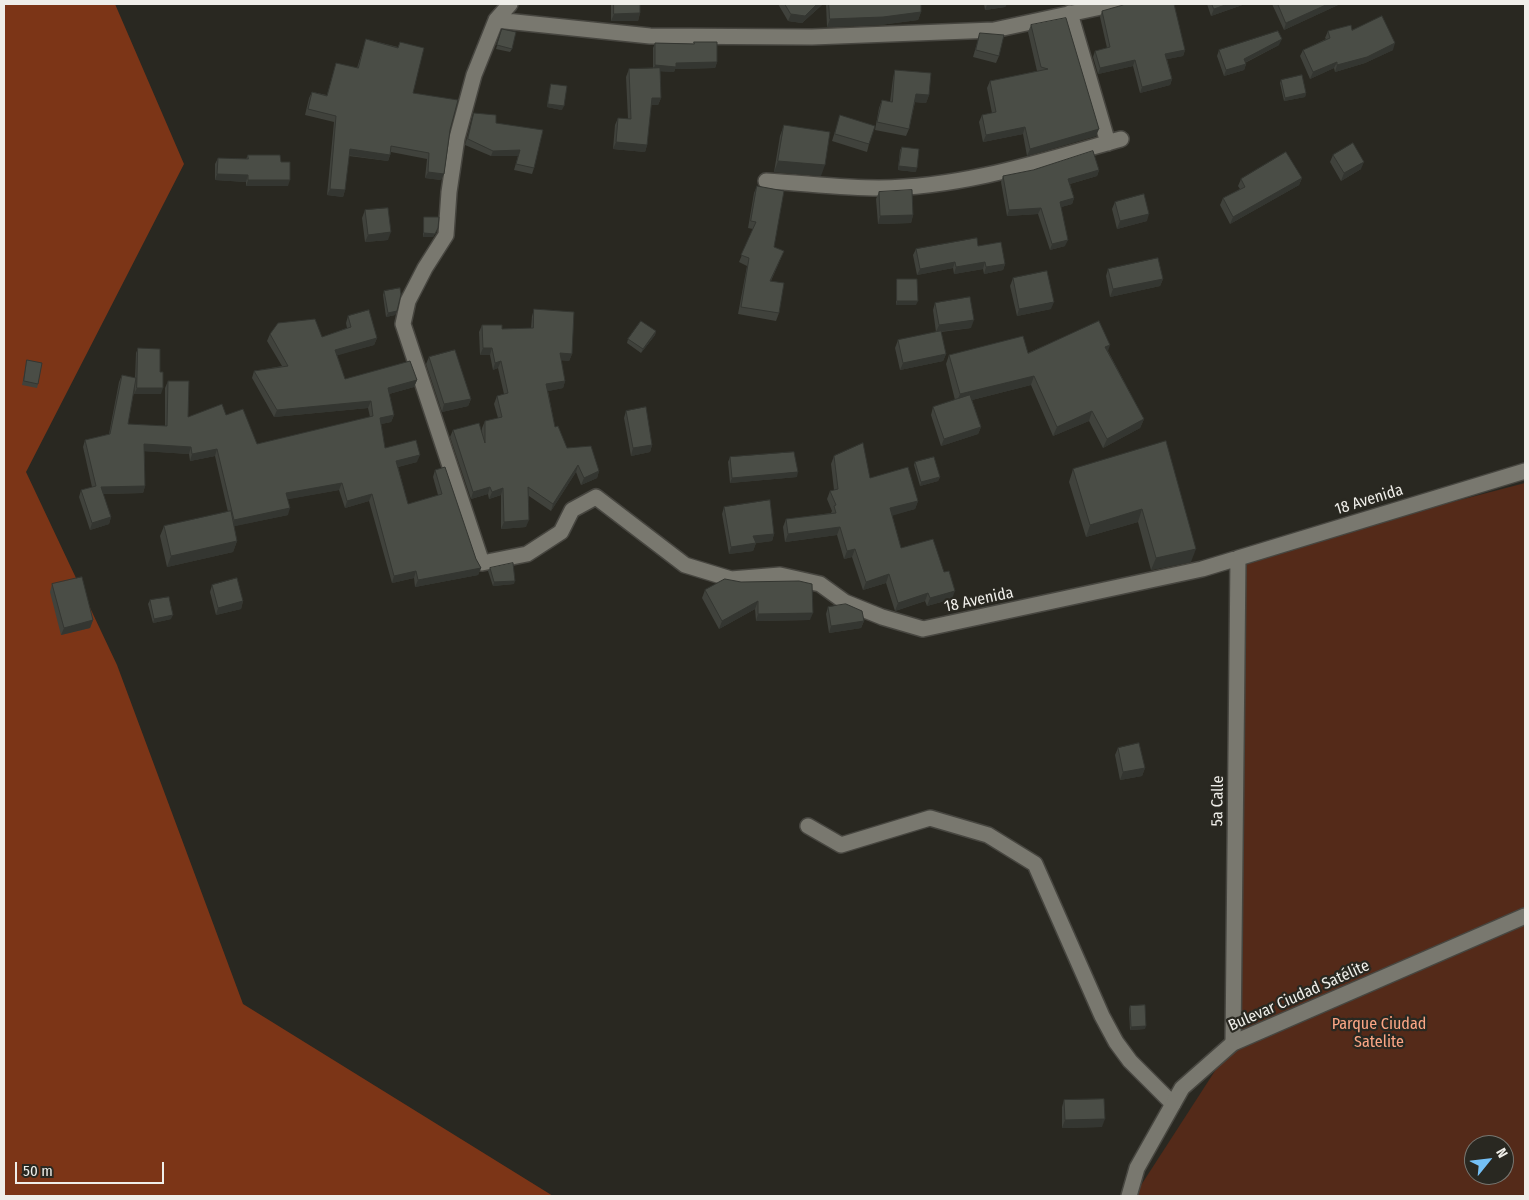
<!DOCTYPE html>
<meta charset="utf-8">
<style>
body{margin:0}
#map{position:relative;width:1529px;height:1200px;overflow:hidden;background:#292821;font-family:"Fira Sans Condensed",sans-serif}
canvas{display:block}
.frame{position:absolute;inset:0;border:5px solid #efeee9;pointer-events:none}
.north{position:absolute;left:1464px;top:1135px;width:50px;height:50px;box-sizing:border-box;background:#292821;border:1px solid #787771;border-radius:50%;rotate:61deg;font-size:14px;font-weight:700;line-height:20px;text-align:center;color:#efeee9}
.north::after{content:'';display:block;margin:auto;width:18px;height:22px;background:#74c0f6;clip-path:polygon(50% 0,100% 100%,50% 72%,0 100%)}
.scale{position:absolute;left:15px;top:1162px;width:149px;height:22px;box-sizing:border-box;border:2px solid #efeee9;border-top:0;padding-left:6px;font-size:15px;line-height:18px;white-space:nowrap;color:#efeee9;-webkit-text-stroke:4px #292821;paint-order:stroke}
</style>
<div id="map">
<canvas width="1529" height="1200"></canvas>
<div class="frame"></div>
<div class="north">N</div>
<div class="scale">50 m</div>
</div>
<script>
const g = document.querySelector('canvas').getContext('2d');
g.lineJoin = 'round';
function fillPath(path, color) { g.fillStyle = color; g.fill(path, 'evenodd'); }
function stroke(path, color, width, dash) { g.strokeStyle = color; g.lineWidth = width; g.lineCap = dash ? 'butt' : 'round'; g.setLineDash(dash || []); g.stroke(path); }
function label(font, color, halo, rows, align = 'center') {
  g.font = font + ' "Fira Sans Condensed",sans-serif'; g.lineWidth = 4.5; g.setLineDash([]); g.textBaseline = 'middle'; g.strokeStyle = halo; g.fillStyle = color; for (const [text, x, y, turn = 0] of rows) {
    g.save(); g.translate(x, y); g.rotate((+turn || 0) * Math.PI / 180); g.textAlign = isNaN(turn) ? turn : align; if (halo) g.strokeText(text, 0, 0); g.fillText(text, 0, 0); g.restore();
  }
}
const green = new Path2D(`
 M 1525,483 L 1525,1196 L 1134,1196 L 1233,1043 L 1238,558 ZM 1474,1145 L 1504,1145 L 1504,1175 L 1474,1175 Z`);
const forest = new Path2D(`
 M 4,4 L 115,4 L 184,164 L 26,472 L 117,665 L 243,1004 L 553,1196 L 4,1196 Z`);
const minor = new Path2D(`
 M 510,4 L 496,20 L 474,75 L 457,138 L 449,192 L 446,235 L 425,268 L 408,301 L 403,324 L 482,563 L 527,554 L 561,532 L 572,510 L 596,497 L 685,565 L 731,579 L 780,575 L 820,584 L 845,602 L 882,617 L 923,629 L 1202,569 L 1525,471
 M 1070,13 L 1108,143
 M 496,20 L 650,36 L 812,37 L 994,30 L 1115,4
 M 766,181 C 803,183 842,188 879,188 C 961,188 1043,161 1121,139
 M 808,826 L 841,845 L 930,818 L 988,835 L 1035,864 L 1102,1016 L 1116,1042 L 1130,1061 L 1173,1104
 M 1233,1043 L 1238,558`);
const tertiary = new Path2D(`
 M 1129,1196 L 1137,1168 L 1182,1088 L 1233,1043 L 1525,916`);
const wall = new Path2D(`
 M 611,4 L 640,4 L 640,13 L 638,21 L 611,21 Z
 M 778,4 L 823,4 L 802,23 L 788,21 Z
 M 826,4 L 921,4 L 921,12 L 918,20 L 880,25 L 827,27 Z
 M 984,4 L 1007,4 L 1005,7 L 985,10 Z
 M 1207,4 L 1245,4 L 1211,16 Z
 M 1272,4 L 1339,4 L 1338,5 L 1284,30 Z
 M 1102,11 L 1185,50 L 1183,56 L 1167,59 L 1172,79 L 1170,85 L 1140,93 L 1133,66 L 1098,74 L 1093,57 L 1095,51 L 1107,48 L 1100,17 Z
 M 1031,25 L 1096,136 L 1027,156 L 1023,134 L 983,142 L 979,122 L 982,115 L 992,113 L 987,88 L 990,81 L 1037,71 L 1028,32 Z
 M 502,29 L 512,49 L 510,52 L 496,49 Z
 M 1352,30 L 1393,50 L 1365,63 L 1335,72 L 1334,68 L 1310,79 L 1300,56 L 1303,50 L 1326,39 L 1325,38 L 1328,31 Z
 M 980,33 L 999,56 L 996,63 L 973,57 Z
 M 366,39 L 398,47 L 400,42 L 413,93 L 450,130 L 441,180 L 425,178 L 427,159 L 391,152 L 388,161 L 349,156 L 345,190 L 343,197 L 327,195 L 334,122 L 305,115 L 309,98 L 312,92 L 327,95 L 336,63 L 357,68 Z
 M 694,42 L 717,62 L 715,68 L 675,69 L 674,72 L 660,71 L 661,98 L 658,105 L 651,105 L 647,145 L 645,152 L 613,149 L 615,125 L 618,118 L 628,119 L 626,77 L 629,69 L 653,69 L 653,48 L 655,43 L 694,44 Z
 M 1279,45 L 1245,63 L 1246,64 L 1244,70 L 1224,76 L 1217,56 L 1219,50 Z
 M 895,70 L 929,95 L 926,103 L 915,102 L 909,129 L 906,136 L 875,130 L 879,108 L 882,100 L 890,102 L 893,78 Z
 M 1281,80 L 1306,93 L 1305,97 L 1284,101 L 1280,83 Z
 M 551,84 L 562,110 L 547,107 L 550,88 Z
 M 474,113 L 496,123 L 534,168 L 532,174 L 514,170 L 518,156 L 491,156 L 465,145 Z
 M 840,115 L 869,144 L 867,152 L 832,141 Z
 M 784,125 L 821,176 L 774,172 L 780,136 Z
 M 902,147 L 916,172 L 898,170 L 900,150 Z
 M 248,155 L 281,162 L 288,186 L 246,186 L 246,182 L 215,180 L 215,164 L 218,158 L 246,159 Z
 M 1333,155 L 1361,169 L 1341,181 L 1330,162 Z
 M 1099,170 L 1097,176 L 1070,184 L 1074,198 L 1072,204 L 1061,207 L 1065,246 L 1050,250 L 1038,214 L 1007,216 L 1001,182 L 1003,176 Z
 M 1302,178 L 1299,185 L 1230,224 L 1220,205 L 1223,198 L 1240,189 L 1238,186 L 1241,179 Z
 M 757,186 L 774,247 L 784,251 L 771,281 L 779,313 L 776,321 L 738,314 L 747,266 L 739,262 L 753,229 L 748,228 L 754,193 Z
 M 879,192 L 913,215 L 911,223 L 878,224 L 876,199 Z
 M 1115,202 L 1147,221 L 1117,229 L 1112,209 Z
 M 365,210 L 388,240 L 365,242 L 362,218 Z
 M 424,217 L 438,228 L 433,237 L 423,237 L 423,220 Z
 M 978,246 L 1005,264 L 1003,270 L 984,274 L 983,269 L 954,274 L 953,268 L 917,275 L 913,255 L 916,249 Z
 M 1108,269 L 1163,279 L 1160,286 L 1110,297 L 1106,276 Z
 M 1013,278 L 1051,309 L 1017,316 L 1010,286 Z
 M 897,279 L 916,305 L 896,305 L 896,283 Z
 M 384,291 L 397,311 L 395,315 L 386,317 L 383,295 Z
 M 935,303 L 971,328 L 941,332 L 946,354 L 943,361 L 900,370 L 895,348 L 898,340 L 936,332 L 933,310 Z
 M 534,309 L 572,354 L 569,361 L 561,360 L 565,381 L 563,388 L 548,391 L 555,427 L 567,448 L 599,471 L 597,478 L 581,485 L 576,472 L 551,511 L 529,496 L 526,527 L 501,529 L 501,495 L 489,499 L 488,494 L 471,499 L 450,437 L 453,430 L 482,433 L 482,428 L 485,421 L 498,418 L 494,404 L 497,396 L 504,394 L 498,368 L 493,370 L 490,355 L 480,355 L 479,332 L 482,325 L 502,329 L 531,328 L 532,316 Z
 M 348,316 L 377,338 L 374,345 L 337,355 L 345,379 L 417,380 L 414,387 L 389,394 L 394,415 L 391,422 L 381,424 L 385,448 L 417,462 L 398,467 L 408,504 L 438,495 L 433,477 L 435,470 L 476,559 L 481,568 L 478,575 L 415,587 L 414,578 L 392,583 L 369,501 L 345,508 L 339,490 L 288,499 L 288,515 L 234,526 L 237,541 L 233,552 L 167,567 L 160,536 L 164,526 L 228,512 L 215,456 L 190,461 L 189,454 L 144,451 L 145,486 L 143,493 L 103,494 L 111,517 L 109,524 L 90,530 L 79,497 L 81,490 L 92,487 L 83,447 L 85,440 L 109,434 L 119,382 L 122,375 L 135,378 L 136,353 L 138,348 L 160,372 L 161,394 L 134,394 L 135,385 L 128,424 L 165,426 L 165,388 L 168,381 L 188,417 L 226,415 L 257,444 L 370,417 L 368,408 L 274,417 L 252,378 L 254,371 L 282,366 L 267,341 L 270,334 L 322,337 L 347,328 L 346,323 Z
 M 656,331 L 655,335 L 641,353 L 627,343 L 628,339 Z
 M 1108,351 L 1144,419 L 1140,428 L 1103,448 L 1089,421 L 1053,436 L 1031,385 L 972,400 L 981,427 L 978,434 L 941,446 L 931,415 L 933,407 L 955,400 L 946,364 L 949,355 Z
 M 429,357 L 471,399 L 468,406 L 442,412 L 426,364 Z
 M 27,360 L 38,384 L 37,388 L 22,385 Z
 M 626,411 L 652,445 L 650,452 L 631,456 L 624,418 Z
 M 1166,441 L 1191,562 L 1151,570 L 1138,522 L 1086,537 L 1069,482 L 1073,469 Z
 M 834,456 L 870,478 L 918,501 L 915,509 L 892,515 L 901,548 L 952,599 L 927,606 L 925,601 L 895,611 L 886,583 L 863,590 L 852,557 L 844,559 L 837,535 L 785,542 L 783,527 L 786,519 L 831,513 L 832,511 L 827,499 L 830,491 L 834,490 L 831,464 Z
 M 730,457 L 797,477 L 730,483 L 728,462 Z
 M 915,462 L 940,477 L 938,481 L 920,486 L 914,465 Z
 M 724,507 L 774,534 L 772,541 L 756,543 L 753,551 L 729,554 L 722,514 Z
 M 490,568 L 514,584 L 493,586 L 488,571 Z
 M 725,579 L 810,620 L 756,621 L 755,609 L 719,629 L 702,598 L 705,590 Z
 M 52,584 L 93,620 L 90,628 L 61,635 L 50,592 Z
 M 212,585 L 243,601 L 241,609 L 216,615 L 210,592 Z
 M 150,600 L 171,619 L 153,623 L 148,604 Z
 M 828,607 L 864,621 L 861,628 L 829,633 L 826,614 Z
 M 1118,748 L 1145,768 L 1142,776 L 1120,780 L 1115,755 Z
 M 1130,1006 L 1145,1029 L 1130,1030 L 1129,1009 Z
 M 1064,1100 L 1102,1127 L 1062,1128 L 1062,1107 Z`);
const shadedWall = new Path2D(`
 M 817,4 L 823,4 L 802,23 L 788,21 L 791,14 Z
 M 994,4 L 1007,4 L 1005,7 L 985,10 L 987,5 Z
 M 1228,4 L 1245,4 L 1211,16 L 1214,9 Z
 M 1328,4 L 1339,4 L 1338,5 L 1284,30 L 1286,23 Z
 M 921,12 L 918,20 L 880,25 L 827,27 L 830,19 Z
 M 640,13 L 638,21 L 611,21 L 614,14 Z
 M 1282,39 L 1279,45 L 1242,64 L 1244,59 Z
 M 1395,43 L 1393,50 L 1365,63 L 1335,72 L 1337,65 Z
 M 1185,50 L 1183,56 L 1163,60 L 1165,54 Z
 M 1135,60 L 1133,66 L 1098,74 L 1100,68 Z
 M 717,62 L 715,68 L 675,69 L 674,72 L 653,71 L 655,65 L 676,63 Z
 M 1337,62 L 1334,68 L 1310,79 L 1313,72 Z
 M 1246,64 L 1244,70 L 1224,76 L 1226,70 Z
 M 1172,79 L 1170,85 L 1140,93 L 1142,87 Z
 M 1306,93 L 1305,97 L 1284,101 L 1285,98 Z
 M 916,94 L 929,95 L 926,103 L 913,102 Z
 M 652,98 L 661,98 L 658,105 L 649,105 Z
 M 548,104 L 564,106 L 562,110 L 547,107 Z
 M 1025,127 L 1023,134 L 983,142 L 986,135 Z
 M 1099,129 L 1096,136 L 1027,156 L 1030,149 Z
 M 616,142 L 647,145 L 645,152 L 613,149 Z
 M 350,149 L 390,155 L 388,161 L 347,155 Z
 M 520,150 L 518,156 L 491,156 L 493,151 Z
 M 778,161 L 825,165 L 821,176 L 774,172 Z
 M 1364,162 L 1361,169 L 1341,181 L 1344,173 Z
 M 899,166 L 917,168 L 916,172 L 898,170 Z
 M 1099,170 L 1097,176 L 1066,185 L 1068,179 Z
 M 428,172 L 444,174 L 441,180 L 425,178 Z
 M 217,174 L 248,175 L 246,182 L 215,180 Z
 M 1302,178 L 1299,185 L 1230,224 L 1233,217 Z
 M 248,180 L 290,180 L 288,186 L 246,186 Z
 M 330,189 L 345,190 L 343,197 L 327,195 Z
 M 1074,198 L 1072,204 L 1058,208 L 1060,202 Z
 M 1041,208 L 1038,214 L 1007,216 L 1009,210 Z
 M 1149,214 L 1147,221 L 1117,229 L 1120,221 Z
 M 913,215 L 911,223 L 878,224 L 880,216 Z
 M 438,228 L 433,237 L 423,237 L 424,233 Z
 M 391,232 L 388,240 L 365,242 L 368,235 Z
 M 1068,240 L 1065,246 L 1050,250 L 1052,244 Z
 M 955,262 L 953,268 L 917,275 L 920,269 Z
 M 985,262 L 983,269 L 954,274 L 956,267 Z
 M 1005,264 L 1003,270 L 984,274 L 986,267 Z
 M 1163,279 L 1160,286 L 1110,297 L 1113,289 Z
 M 897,301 L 918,301 L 916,305 L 896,305 Z
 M 1054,302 L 1051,309 L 1017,316 L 1019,309 Z
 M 397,311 L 395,315 L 386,317 L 388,313 Z
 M 974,320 L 971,328 L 936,332 L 939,325 Z
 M 656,331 L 655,335 L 641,353 L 643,349 Z
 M 377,338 L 374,345 L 332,357 L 335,350 Z
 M 1110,345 L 1107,354 L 1105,347 Z
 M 483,348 L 492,348 L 490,355 L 480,355 Z
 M 560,353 L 572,354 L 569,361 L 557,360 Z
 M 946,354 L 943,361 L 900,370 L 903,363 Z
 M 501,361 L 498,368 L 493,370 L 495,363 Z
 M 1034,376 L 1031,385 L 956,404 L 960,394 Z
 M 417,380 L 414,387 L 385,395 L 388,388 Z
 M 565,381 L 563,388 L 544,392 L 546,384 Z
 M 137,388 L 163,388 L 161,394 L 134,394 Z
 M 471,399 L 468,406 L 442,412 L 444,404 Z
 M 371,401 L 368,408 L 274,417 L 277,410 Z
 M 1092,411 L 1089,421 L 1053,436 L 1057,427 Z
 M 394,415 L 391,422 L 377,425 L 380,418 Z
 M 1144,419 L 1140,428 L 1103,448 L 1107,439 Z
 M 981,427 L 978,434 L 941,446 L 944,439 Z
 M 144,444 L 191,447 L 189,454 L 141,451 Z
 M 652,445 L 650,452 L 631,456 L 633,448 Z
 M 217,449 L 215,456 L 190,461 L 192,454 Z
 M 420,455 L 417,462 L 393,468 L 396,461 Z
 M 578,465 L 576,472 L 551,511 L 553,504 Z
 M 599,471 L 597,478 L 581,485 L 584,478 Z
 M 798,472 L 797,477 L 730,483 L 732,478 Z
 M 940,477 L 938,481 L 920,486 L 921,482 Z
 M 342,483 L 339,490 L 284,500 L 286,493 Z
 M 145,486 L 143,493 L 99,494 L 101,487 Z
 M 490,487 L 488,494 L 471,499 L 473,492 Z
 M 503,488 L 501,495 L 489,499 L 492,492 Z
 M 372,494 L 369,501 L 345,508 L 347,501 Z
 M 918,501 L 915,509 L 888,517 L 890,508 Z
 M 290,508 L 288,515 L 231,527 L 234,520 Z
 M 1142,509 L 1138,522 L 1086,537 L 1090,525 Z
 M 111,517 L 109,524 L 90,530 L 92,523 Z
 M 529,520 L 526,527 L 501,529 L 504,522 Z
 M 840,527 L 837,535 L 785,542 L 788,534 Z
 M 774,534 L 772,541 L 751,544 L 753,536 Z
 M 237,541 L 233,552 L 167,567 L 171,556 Z
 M 756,543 L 753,551 L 729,554 L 731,547 Z
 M 855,549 L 852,557 L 844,559 L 847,551 Z
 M 1196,549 L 1191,562 L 1151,570 L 1156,558 Z
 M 481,568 L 478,575 L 415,587 L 418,580 Z
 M 416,571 L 414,578 L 392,583 L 394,576 Z
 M 889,574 L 886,583 L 863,590 L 866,582 Z
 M 515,581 L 514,584 L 493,586 L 494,582 Z
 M 955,591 L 952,599 L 927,606 L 930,598 Z
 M 928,593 L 925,601 L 895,611 L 898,603 Z
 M 243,601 L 241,609 L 216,615 L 218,608 Z
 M 758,601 L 755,609 L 719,629 L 722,621 Z
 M 813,613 L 810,620 L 756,621 L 758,614 Z
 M 173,615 L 171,619 L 153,623 L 154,619 Z
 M 93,620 L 90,628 L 61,635 L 64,628 Z
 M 864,621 L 861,628 L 829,633 L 831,626 Z
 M 1145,768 L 1142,776 L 1120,780 L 1123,772 Z
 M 1146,1026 L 1145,1029 L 1130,1030 L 1131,1027 Z
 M 1105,1119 L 1102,1127 L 1062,1128 L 1065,1120 Z`);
const building = new Path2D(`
 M 614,4 L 640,4 L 640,13 L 614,14 Z
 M 785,4 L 817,4 L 805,16 L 791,14 Z
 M 829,4 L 921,4 L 921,12 L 883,17 L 830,19 Z
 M 1124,4 L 1174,4 L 1185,50 L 1165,54 L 1172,79 L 1142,87 L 1135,60 L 1100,68 L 1095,51 L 1110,47 L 1102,11 L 1123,5 Z
 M 1212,4 L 1228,4 L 1214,9 Z
 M 1278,4 L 1328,4 L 1286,23 Z
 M 1382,16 L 1395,43 L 1367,57 L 1337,65 L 1337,62 L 1313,72 L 1303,50 L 1330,38 L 1328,31 L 1351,25 L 1352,30 Z
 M 1066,18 L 1099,129 L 1030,149 L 1025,127 L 986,135 L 982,115 L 996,112 L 990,81 L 1048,69 L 1041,67 L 1031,25 Z
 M 502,29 L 516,32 L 512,49 L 497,45 Z
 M 1278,31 L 1282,39 L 1244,59 L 1246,64 L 1226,70 L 1219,50 Z
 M 980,33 L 1004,35 L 999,56 L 976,50 Z
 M 366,39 L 398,48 L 400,42 L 424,48 L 413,93 L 458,100 L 450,130 L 444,174 L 428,172 L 429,153 L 391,146 L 390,155 L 350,149 L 345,190 L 330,189 L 336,116 L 308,109 L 312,92 L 327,96 L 336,63 L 358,68 Z
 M 694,42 L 717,42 L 717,62 L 676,63 L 676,67 L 655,65 L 655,43 L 694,44 Z
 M 660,68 L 661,98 L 652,98 L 647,145 L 616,142 L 618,118 L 631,119 L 629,69 Z
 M 895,70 L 931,73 L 929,95 L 916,94 L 909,129 L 877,122 L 882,100 L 892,102 Z
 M 1302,75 L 1306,93 L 1285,98 L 1281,80 Z
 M 551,84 L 567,86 L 564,106 L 548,104 Z
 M 474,113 L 496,115 L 496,123 L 543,130 L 534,168 L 516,164 L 520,150 L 493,151 L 468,139 Z
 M 840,115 L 875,126 L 869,144 L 835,134 Z
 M 784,125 L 830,132 L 825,165 L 778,161 Z
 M 1353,143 L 1364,162 L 1344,173 L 1333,155 Z
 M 902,147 L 919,149 L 917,168 L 899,166 Z
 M 1093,151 L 1099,170 L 1068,179 L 1074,198 L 1060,202 L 1068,240 L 1052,244 L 1041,208 L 1009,210 L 1003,176 L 1033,170 Z
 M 1286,152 L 1302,178 L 1233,217 L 1223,198 L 1245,187 L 1241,179 Z
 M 248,155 L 280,155 L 281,162 L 290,162 L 290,180 L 248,180 L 248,175 L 217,174 L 218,158 L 248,159 Z
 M 757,186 L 784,191 L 774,247 L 784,251 L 770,281 L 784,283 L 779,313 L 741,307 L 749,258 L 741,255 L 756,222 L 751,221 Z
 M 912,190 L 913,215 L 880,216 L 879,192 Z
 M 1144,194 L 1149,214 L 1120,221 L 1115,202 Z
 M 388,208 L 391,232 L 368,235 L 365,210 Z
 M 424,217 L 439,217 L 438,228 L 435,234 L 424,233 Z
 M 977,238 L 978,246 L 1001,242 L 1005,264 L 986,267 L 985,262 L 956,267 L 955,262 L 920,269 L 916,249 Z
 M 1158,258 L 1163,279 L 1113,289 L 1108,269 Z
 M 1047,271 L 1054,302 L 1019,309 L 1013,278 Z
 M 897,279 L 917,279 L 918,301 L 897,301 Z
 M 400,288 L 401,294 L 397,311 L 388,313 L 384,291 Z
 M 970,297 L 974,320 L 939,325 L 935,303 Z
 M 534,309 L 574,312 L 572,354 L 560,353 L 565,381 L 546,384 L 555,427 L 558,426 L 567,448 L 591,446 L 599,471 L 584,478 L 578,465 L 553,504 L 528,487 L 529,520 L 504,522 L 503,488 L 492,492 L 490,487 L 473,492 L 453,430 L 479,423 L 485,443 L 485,421 L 502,417 L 497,396 L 508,393 L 501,361 L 495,363 L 492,348 L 483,348 L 482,325 L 502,325 L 502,329 L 533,328 Z
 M 369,310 L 377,338 L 335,350 L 345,379 L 410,361 L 417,380 L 388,388 L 394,415 L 380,418 L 385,448 L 416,440 L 420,455 L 396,461 L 408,504 L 442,494 L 435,470 L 445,467 L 476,559 L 481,568 L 418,580 L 416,571 L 394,576 L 372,494 L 347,501 L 342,483 L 286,493 L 290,508 L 234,520 L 217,449 L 192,454 L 191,447 L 144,444 L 145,486 L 101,487 L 111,517 L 92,523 L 81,490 L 96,486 L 85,440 L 110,434 L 122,375 L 136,378 L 128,424 L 167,426 L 168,381 L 189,381 L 188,417 L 222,404 L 226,415 L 243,409 L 257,444 L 373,416 L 371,401 L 277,410 L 254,371 L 288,366 L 270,334 L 278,323 L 315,319 L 322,337 L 351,327 L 348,316 Z
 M 641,321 L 656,331 L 643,349 L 628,339 Z
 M 1099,321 L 1110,345 L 1105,347 L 1144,419 L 1107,439 L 1092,411 L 1057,427 L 1034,376 L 960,394 L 949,355 L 1023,336 L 1028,353 Z
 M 941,331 L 946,354 L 903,363 L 898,340 Z
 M 138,348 L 160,349 L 160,372 L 163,372 L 163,388 L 137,388 Z
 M 455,350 L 471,399 L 444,404 L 429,357 Z
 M 27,360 L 42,363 L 38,384 L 24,381 Z
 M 970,395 L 981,427 L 944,439 L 933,407 Z
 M 646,407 L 652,445 L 633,448 L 626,411 Z
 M 1166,441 L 1196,549 L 1156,558 L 1142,509 L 1090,525 L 1073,469 Z
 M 863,443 L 870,478 L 908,467 L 918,501 L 890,508 L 901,548 L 933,539 L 944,572 L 949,571 L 955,591 L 930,598 L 928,593 L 898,603 L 889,574 L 866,582 L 855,549 L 847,551 L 840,527 L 788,534 L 786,519 L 836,513 L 834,506 L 836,505 L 830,491 L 838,489 L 834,456 Z
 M 794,452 L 798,472 L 732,478 L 730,457 Z
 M 934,457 L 940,477 L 921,482 L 915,462 Z
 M 770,500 L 774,534 L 753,536 L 756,543 L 731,547 L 724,507 Z
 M 231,511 L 237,541 L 171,556 L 164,526 Z
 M 513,563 L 515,581 L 494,582 L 490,568 Z
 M 82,577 L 93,620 L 64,628 L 52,584 Z
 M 237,578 L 243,601 L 218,608 L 212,585 Z
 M 725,579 L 741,582 L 799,581 L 812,584 L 813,613 L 758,614 L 758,601 L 722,621 L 705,590 Z
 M 169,597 L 173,615 L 154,619 L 150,600 Z
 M 846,604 L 862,611 L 864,621 L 831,626 L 828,607 Z
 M 1139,743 L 1145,768 L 1123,772 L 1118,748 Z
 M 1145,1005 L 1146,1026 L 1131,1027 L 1130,1006 Z
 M 1104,1099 L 1105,1119 L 1065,1120 L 1064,1100 Z`);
const streetNames = [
 ["18 Avenida",1369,500,-17],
 ["18 Avenida",979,600,-12],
 ["5a Calle",1218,801,-89],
 ["Bulevar Ciudad Satélite",1299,996,-24]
];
const parkNames = [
 ["Parque Ciudad",1379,1025],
 ["Satelite",1379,1043]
];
fillPath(green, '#542a19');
fillPath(forest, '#7c3517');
stroke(minor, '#474640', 18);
stroke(tertiary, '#474640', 18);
stroke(minor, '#79786f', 15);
stroke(tertiary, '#79786f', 15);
fillPath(wall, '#40423c');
fillPath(shadedWall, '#343631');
fillPath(building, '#4a4d46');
stroke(building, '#343631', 1);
label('16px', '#efeee9', '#292821', streetNames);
label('16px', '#fba685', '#292821', parkNames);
</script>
